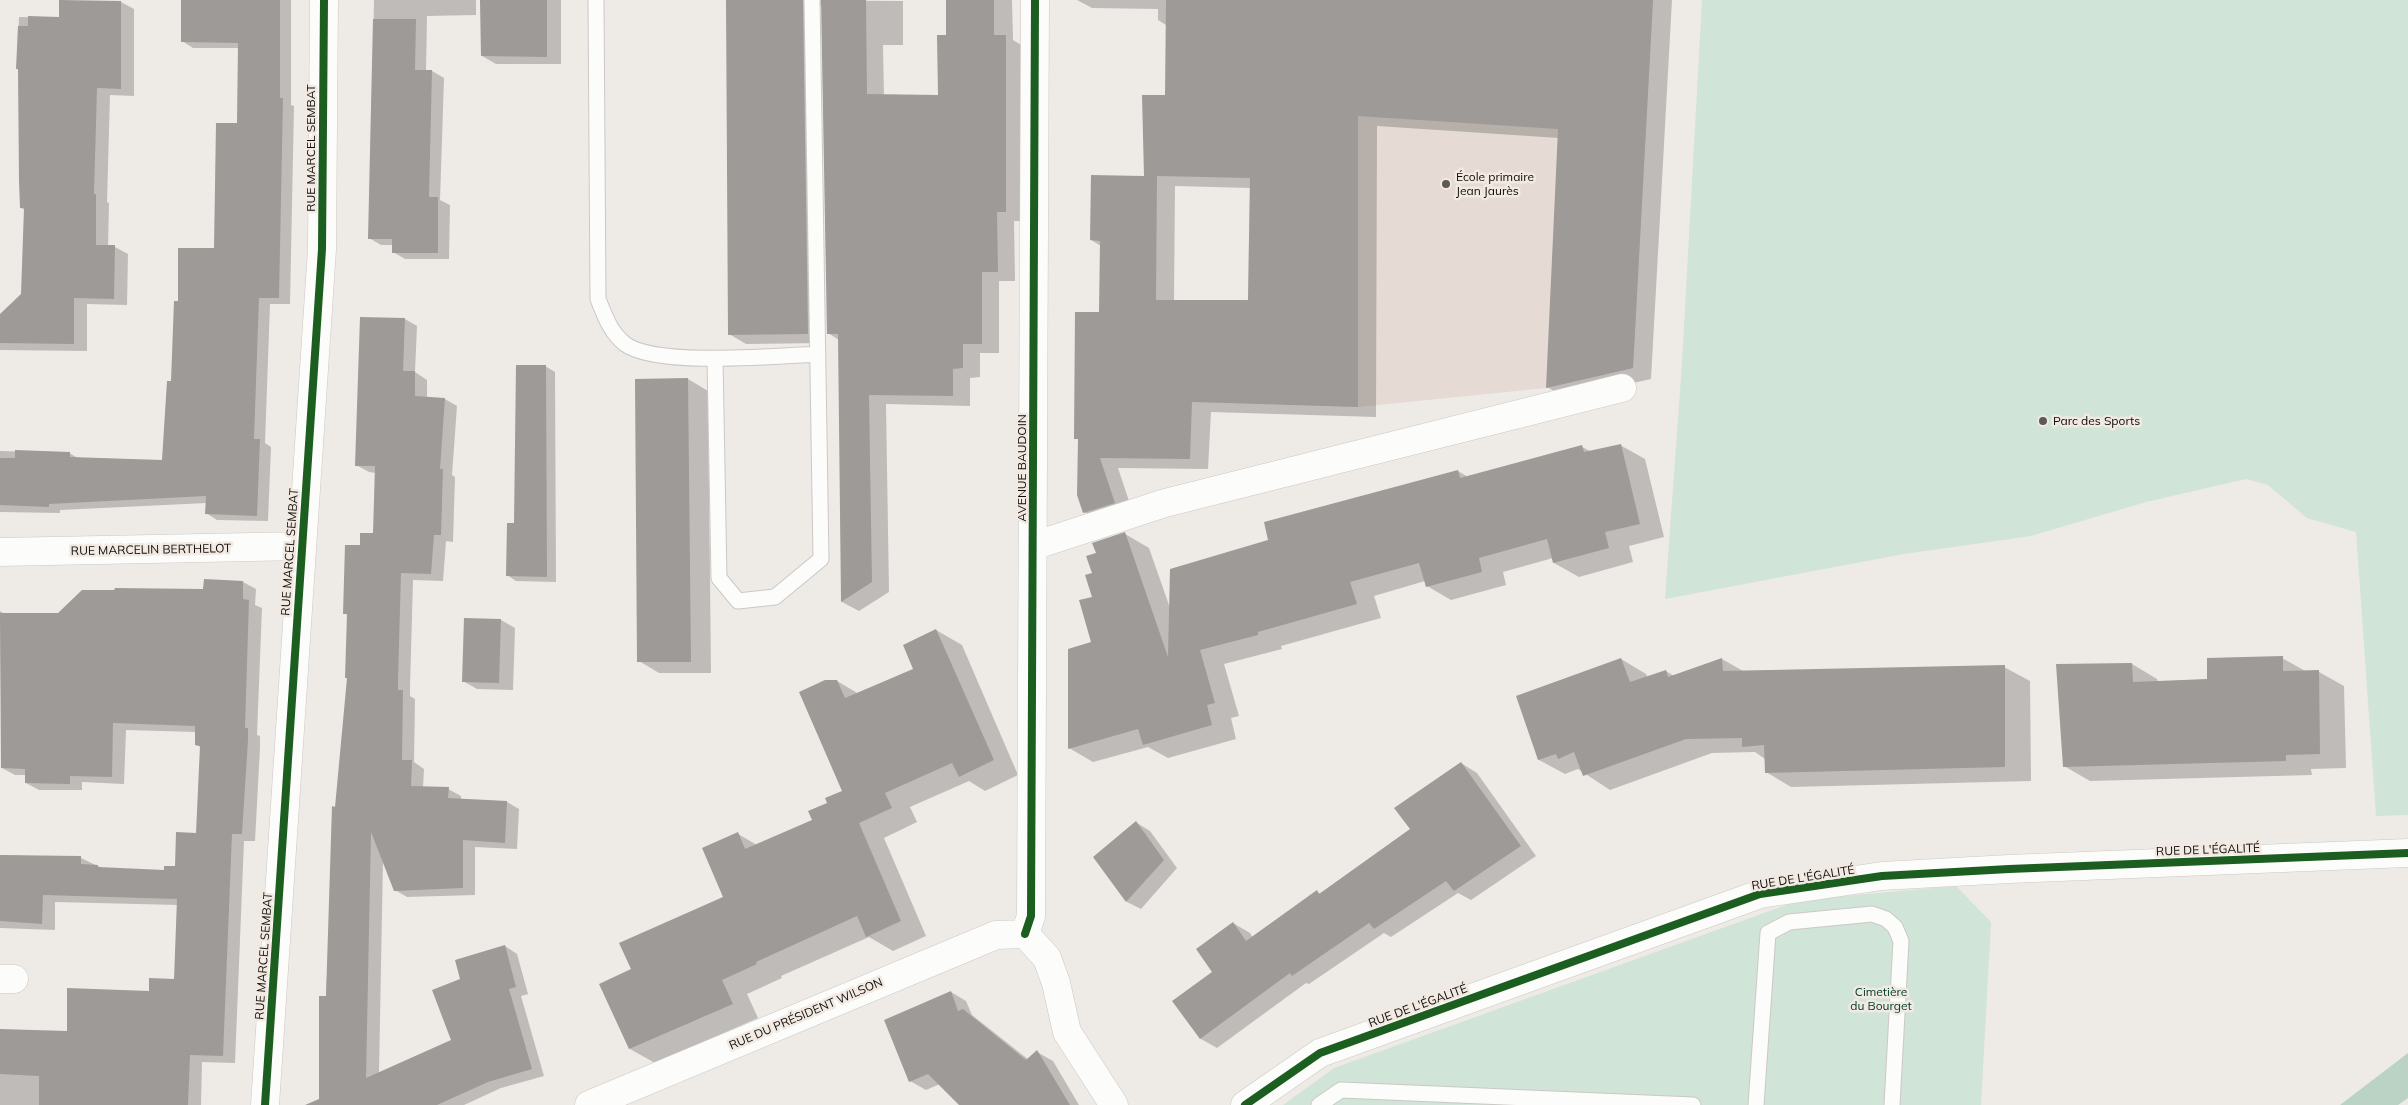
<!DOCTYPE html>
<meta charset="utf-8">
<style>
body{margin:0}
canvas{display:block;background:#eeeae6}
</style>
<canvas width="2408" height="1105"></canvas>
<script>
const g = document.querySelector('canvas').getContext('2d');
g.lineJoin = 'round';
function fillPath(path, color) { g.fillStyle = color; g.fill(path, 'evenodd'); }
function stroke(path, color, width, dash) { g.strokeStyle = color; g.lineWidth = width; g.lineCap = dash ? 'butt' : 'round'; g.setLineDash(dash || []); g.stroke(path); }
function label(font, color, halo, rows, align = 'center') {
  g.font = font + ' Mulish,sans-serif'; g.lineWidth = 5; g.setLineDash([]); g.textBaseline = 'middle'; g.strokeStyle = halo; g.fillStyle = color; for (const [text, x, y, turn = 0] of rows) {
    g.save(); g.translate(x, y); g.rotate((+turn || 0) * Math.PI / 180); g.textAlign = isNaN(turn) ? turn : align; if (halo) g.strokeText(text, 0, 0); g.fillText(text, 0, 0); g.restore();
  }
}
const built = new Path2D(`
 M 1253,0 L 1653,0 L 1633,368 L 1546,388 L 1358,407 L 1246,403 Z`);
const green = new Path2D(`
 M 1702,0 L 2408,0 L 2408,815 L 2376,816 L 2356,532 L 2307,518 L 2268,485 L 2246,479 L 2146,502 L 2031,536 L 1904,554 L 1665,599 L 1682,363 Z
 M 1956,886 L 1991,922 L 1981,1105 L 1283,1105 L 1334,1068 L 1800,900 Z`);
const forest = new Path2D(`
 M 2408,1053 L 2408,1098 L 2398,1105 L 2340,1105 Z`);
const shadow = new Path2D(`
 M 182,0 L 291,0 L 291,105 L 294,106 L 290,304 L 270,304 L 265,443 L 271,447 L 268,521 L 217,520 L 206,513 L 207,503 L 60,510 L 60,513 L 0,512 L 0,451 L 69,453 L 78,458 L 164,461 L 179,302 L 215,250 L 238,125 L 239,48 L 193,48 L 182,41 Z
 M 374,0 L 476,0 L 476,15 L 427,16 L 426,71 L 432,71 L 444,78 L 440,200 L 450,205 L 449,259 L 405,259 L 393,252 L 393,245 L 381,245 L 369,238 Z
 M 481,0 L 561,0 L 561,64 L 496,64 L 482,56 Z
 M 727,0 L 903,1 L 903,45 L 883,45 L 884,96 L 939,96 L 947,36 L 947,0 L 1012,0 L 1013,40 L 1023,46 L 1023,221 L 1014,221 L 1015,281 L 999,281 L 999,353 L 980,353 L 980,377 L 970,378 L 970,406 L 886,404 L 889,592 L 859,611 L 842,602 L 839,340 L 828,333 L 822,2 L 819,10 L 825,343 L 746,344 L 729,334 Z
 M 1077,0 L 1672,0 L 1651,379 L 1566,398 L 1547,387 L 1559,138 L 1377,126 L 1376,417 L 1211,412 L 1208,469 L 1118,468 L 1133,513 L 1103,523 L 1084,512 L 1079,440 L 1076,438 L 1101,313 L 1101,246 L 1091,240 L 1146,177 L 1166,96 L 1166,25 L 1158,20 L 1158,9 L 1092,8 ZM 1175,186 L 1251,188 L 1249,302 L 1174,301 Z
 M 121,2 L 134,9 L 134,96 L 110,95 L 107,202 L 109,203 L 108,247 L 115,247 L 128,254 L 127,305 L 87,304 L 87,351 L 0,350 L 0,315 L 22,294 L 25,210 L 21,208 L 20,70 L 17,69 L 19,17 L 60,18 Z
 M 361,318 L 405,319 L 417,326 L 415,372 L 427,380 L 427,398 L 445,399 L 457,406 L 452,475 L 455,477 L 453,542 L 446,541 L 443,581 L 413,580 L 410,688 L 410,696 L 415,699 L 414,762 L 424,769 L 423,788 L 448,789 L 461,796 L 461,800 L 507,802 L 519,809 L 517,849 L 475,847 L 475,895 L 407,897 L 395,890 L 383,859 L 379,1073 L 452,1041 L 462,980 L 505,946 L 517,954 L 528,994 L 521,996 L 544,1076 L 501,1088 L 464,1105 L 320,1105 L 336,808 L 348,678 L 349,616 L 344,613 L 361,546 L 374,534 L 376,473 L 369,472 L 356,465 Z
 M 545,366 L 555,372 L 556,582 L 516,581 L 507,575 Z
 M 688,379 L 708,391 L 711,673 L 659,673 L 639,661 Z
 M 1620,445 L 1645,459 L 1664,537 L 1629,546 L 1633,562 L 1579,577 L 1554,563 L 1553,558 L 1503,572 L 1506,585 L 1451,600 L 1427,586 L 1425,581 L 1374,596 L 1381,618 L 1281,646 L 1282,649 L 1224,664 L 1239,716 L 1231,718 L 1236,739 L 1168,758 L 1148,747 L 1093,762 L 1069,748 L 1092,643 L 1093,574 L 1097,554 L 1125,534 L 1149,548 L 1170,608 L 1270,541 L 1458,471 L 1468,477 L 1582,447 L 1592,452 Z
 M 243,582 L 256,589 L 255,605 L 262,608 L 257,735 L 260,736 L 260,748 L 255,841 L 244,841 L 235,1063 L 202,1062 L 201,1105 L 0,1105 L 0,1030 L 68,1032 L 175,980 L 178,905 L 55,902 L 55,930 L 0,928 L 0,855 L 81,858 L 102,868 L 165,871 L 176,867 L 197,834 L 201,747 L 196,745 L 196,732 L 126,730 L 124,784 L 82,782 L 82,790 L 39,790 L 26,783 L 26,775 L 15,775 L 2,768 L 0,611 L 3,613 L 58,614 L 204,590 Z
 M 501,620 L 515,628 L 513,690 L 477,689 L 463,681 Z
 M 936,630 L 962,645 L 1018,775 L 985,791 L 969,781 L 910,807 L 917,822 L 884,838 L 926,936 L 893,951 L 869,937 L 781,976 L 782,978 L 747,994 L 758,1018 L 655,1063 L 630,1049 L 633,970 L 724,897 L 738,834 L 757,845 L 814,821 L 828,803 L 843,792 L 837,681 L 859,694 L 915,669 Z
 M 2282,658 L 2307,672 L 2319,672 L 2344,686 L 2346,768 L 2311,769 L 2312,775 L 2090,781 L 2064,766 L 2132,664 L 2157,679 L 2158,682 L 2209,680 Z
 M 1621,659 L 1646,674 L 1648,678 L 1666,671 L 1674,676 L 1722,659 L 1743,671 L 2004,667 L 2030,681 L 2031,781 L 1791,787 L 1766,772 L 1765,759 L 1755,752 L 1712,753 L 1610,790 L 1578,769 L 1565,774 L 1539,760 L 1517,697 Z
 M 1461,763 L 1477,773 L 1536,856 L 1471,900 L 1458,893 L 1391,937 L 1384,933 L 1309,984 L 1306,983 L 1217,1048 L 1201,1039 L 1174,1001 L 1214,972 L 1233,923 L 1250,933 L 1253,938 L 1317,892 L 1321,894 L 1411,830 Z
 M 1137,823 L 1150,831 L 1177,868 L 1141,909 L 1127,902 L 1094,857 Z
 M 951,992 L 966,1001 L 972,1015 L 1029,1060 L 1037,1052 L 1053,1061 L 1079,1105 L 961,1105 L 940,1084 L 926,1090 L 910,1081 Z`);
const building = new Path2D(`
 M 59,0 L 121,1 L 121,89 L 97,88 L 94,194 L 96,194 L 96,245 L 115,245 L 114,299 L 74,298 L 74,344 L 0,343 L 0,314 L 21,294 L 24,208 L 20,208 L 19,181 L 18,69 L 16,69 L 18,26 L 28,26 L 28,16 L 59,17 Z
 M 181,0 L 280,0 L 280,98 L 283,98 L 279,298 L 259,298 L 254,439 L 260,439 L 257,516 L 205,514 L 206,496 L 49,504 L 49,507 L 0,505 L 0,458 L 15,458 L 15,450 L 70,452 L 70,457 L 162,460 L 167,381 L 171,381 L 174,301 L 178,301 L 178,248 L 214,248 L 216,123 L 237,123 L 238,43 L 181,42 Z
 M 480,0 L 547,0 L 547,57 L 481,56 Z
 M 726,0 L 803,0 L 808,334 L 728,335 Z
 M 821,0 L 866,0 L 867,94 L 938,95 L 937,35 L 946,35 L 946,0 L 994,0 L 994,35 L 1006,35 L 1006,212 L 997,212 L 998,272 L 982,272 L 982,344 L 963,344 L 963,368 L 953,369 L 953,396 L 869,395 L 872,582 L 841,602 L 838,334 L 827,334 Z
 M 1166,0 L 1653,0 L 1633,368 L 1546,388 L 1558,129 L 1358,116 L 1358,407 L 1192,402 L 1190,459 L 1100,458 L 1115,503 L 1083,513 L 1077,495 L 1078,439 L 1074,439 L 1075,312 L 1099,312 L 1100,241 L 1090,240 L 1091,175 L 1144,176 L 1142,95 L 1165,95 ZM 1157,176 L 1250,178 L 1248,300 L 1156,300 Z
 M 373,19 L 416,19 L 415,70 L 432,70 L 429,197 L 438,197 L 438,253 L 392,253 L 392,239 L 368,239 Z
 M 360,317 L 405,318 L 403,371 L 415,371 L 415,396 L 445,398 L 440,469 L 443,469 L 441,535 L 434,535 L 431,574 L 401,573 L 398,680 L 398,690 L 403,690 L 402,760 L 412,760 L 411,786 L 449,787 L 448,798 L 507,801 L 505,843 L 463,840 L 463,888 L 394,891 L 371,832 L 366,1078 L 451,1040 L 432,990 L 460,979 L 455,960 L 505,945 L 516,987 L 509,989 L 532,1069 L 488,1082 L 437,1105 L 305,1105 L 319,1099 L 319,996 L 326,996 L 332,806 L 335,807 L 347,678 L 345,678 L 347,614 L 343,614 L 345,545 L 360,545 L 360,533 L 373,533 L 375,466 L 355,466 Z
 M 516,365 L 546,365 L 547,577 L 506,576 L 507,523 L 514,523 Z
 M 688,378 L 691,662 L 637,662 L 635,379 Z
 M 1621,444 L 1640,524 L 1605,532 L 1609,548 L 1553,563 L 1547,539 L 1479,558 L 1482,572 L 1426,587 L 1419,563 L 1350,582 L 1357,604 L 1258,632 L 1258,635 L 1200,650 L 1215,703 L 1207,705 L 1212,725 L 1143,745 L 1138,729 L 1068,749 L 1068,649 L 1091,642 L 1079,600 L 1092,597 L 1085,575 L 1092,573 L 1086,556 L 1096,553 L 1092,543 L 1125,532 L 1168,657 L 1170,569 L 1268,540 L 1264,522 L 1458,470 L 1460,478 L 1582,445 L 1584,452 Z
 M 204,579 L 243,581 L 243,599 L 249,600 L 245,728 L 248,728 L 248,740 L 242,834 L 232,834 L 223,1056 L 190,1055 L 188,1105 L 39,1105 L 39,1076 L 0,1074 L 0,1029 L 67,1031 L 67,988 L 149,991 L 149,978 L 174,979 L 177,899 L 43,895 L 42,924 L 0,921 L 0,855 L 81,856 L 81,864 L 98,865 L 98,867 L 164,870 L 164,866 L 175,866 L 176,832 L 196,833 L 200,746 L 195,745 L 195,726 L 113,723 L 112,777 L 70,776 L 70,784 L 25,783 L 25,769 L 1,768 L 0,613 L 58,613 L 82,590 L 114,590 L 115,588 L 203,589 Z
 M 464,618 L 501,619 L 499,683 L 462,682 Z
 M 936,629 L 994,760 L 959,777 L 952,763 L 885,793 L 892,808 L 859,823 L 901,921 L 866,937 L 857,916 L 756,962 L 757,964 L 722,980 L 733,1004 L 629,1049 L 599,984 L 631,969 L 619,943 L 723,897 L 702,848 L 738,832 L 745,849 L 812,820 L 808,811 L 827,803 L 825,798 L 842,791 L 799,692 L 825,680 L 837,680 L 845,698 L 913,669 L 903,645 Z
 M 2283,656 L 2283,671 L 2319,670 L 2320,754 L 2286,755 L 2286,761 L 2063,767 L 2056,664 L 2132,663 L 2133,682 L 2207,679 L 2207,658 Z
 M 1621,658 L 1630,682 L 1666,670 L 1668,677 L 1722,658 L 1723,671 L 2005,665 L 2005,767 L 1765,773 L 1764,745 L 1742,747 L 1742,738 L 1686,739 L 1583,776 L 1574,752 L 1558,759 L 1556,754 L 1538,760 L 1516,696 Z
 M 1461,762 L 1521,846 L 1454,891 L 1446,881 L 1374,929 L 1369,923 L 1292,976 L 1290,973 L 1200,1039 L 1172,1001 L 1212,972 L 1196,949 L 1233,922 L 1246,941 L 1317,890 L 1319,894 L 1410,829 L 1394,808 Z
 M 1136,821 L 1164,860 L 1126,902 L 1093,857 Z
 M 951,991 L 958,1011 L 963,1009 L 1026,1060 L 1037,1050 L 1070,1105 L 959,1105 L 928,1074 L 909,1082 L 884,1020 Z`);
const lane = new Path2D(`
 M 596,0 L 598,299 C 605,316 610,332 625,344 C 655,367 778,356 818,354
 M 715,358 L 719,578 L 738,601 L 775,597 L 821,559 L 812,0
 M 1319,1105 L 1341,1090 L 1693,1105
 M 1756,1105 L 1768,933 L 1789,922 L 1872,914 L 1886,919 L 1895,927 L 1901,941 L 1892,1105`);
const street = new Path2D(`
 M 1033,546 L 1165,503 L 1622,388
 M 0,552 L 302,546
 M 1025,934 L 1031,916 L 1035,0
 M 1025,934 L 1047,958 L 1056,983 L 1067,1032 L 1114,1105
 M 0,979 L 14,979
 M 265,1105 L 322,249 L 324,0
 M 589,1105 L 996,935 L 1025,934
 M 1245,1105 L 1320,1053 L 1760,894 L 1882,876 L 2009,869 L 2408,853`);
const cycleway = new Path2D(`
 M 1025,934 L 1031,916 L 1035,0
 M 265,1105 L 322,249 L 324,0
 M 1245,1105 L 1320,1053 L 1760,894 L 1882,876 L 2009,869 L 2408,853`);
const markers = [
 [1446,184,5,"#5c5956"],
 [2043,421,5,"#5c5956"]
];
const streetNames = [
 ["RUE MARCEL SEMBAT",311,148,-90],
 ["AVENUE BAUDOIN",1022,468,-90],
 ["RUE MARCELIN BERTHELOT",151,550,-1],
 ["RUE MARCEL SEMBAT",290,552,-86],
 ["RUE DE L'ÉGALITÉ",2208,850,-2],
 ["RUE DE L'ÉGALITÉ",1803,878,-9],
 ["RUE MARCEL SEMBAT",264,956,-86],
 ["RUE DE L'ÉGALITÉ",1418,1006,-20],
 ["RUE DU PRÉSIDENT WILSON",806,1014,-23]
];
const poiNames = [
 ["École primaire",1456,177],
 ["Jean Jaurès",1456,191],
 ["Parc des Sports",2053,421]
];
const parkNames = [
 ["Cimetière",1881,992],
 ["du Bourget",1881,1006]
];
fillPath(built, '#e5dbd4');
fillPath(green, '#d1e4d8');
fillPath(forest, '#bbd3c4');
fillPath(shadow, '#0003');
fillPath(building, '#9e9a97');
stroke(lane, '#cbc8c6', 17);
stroke(street, '#cbc8c6', 29);
stroke(lane, '#fcfcfb', 15);
stroke(street, '#fcfcfb', 28);
stroke(cycleway, '#1b5e20', 8);
for (const [x, y, r, color] of markers) { const dot = new Path2D(); dot.arc(x, y, r, 0, 2 * Math.PI); g.fillStyle = color; g.fill(dot); stroke(dot, '#f2eae2', 2); }
label('12px', '#0d0b08', '#f2eae2', streetNames);
label('12px', '#0d0b08', '#f2eae2', poiNames, 'left');
label('12px', '#00402a', '#f2eae2', parkNames);
</script>
